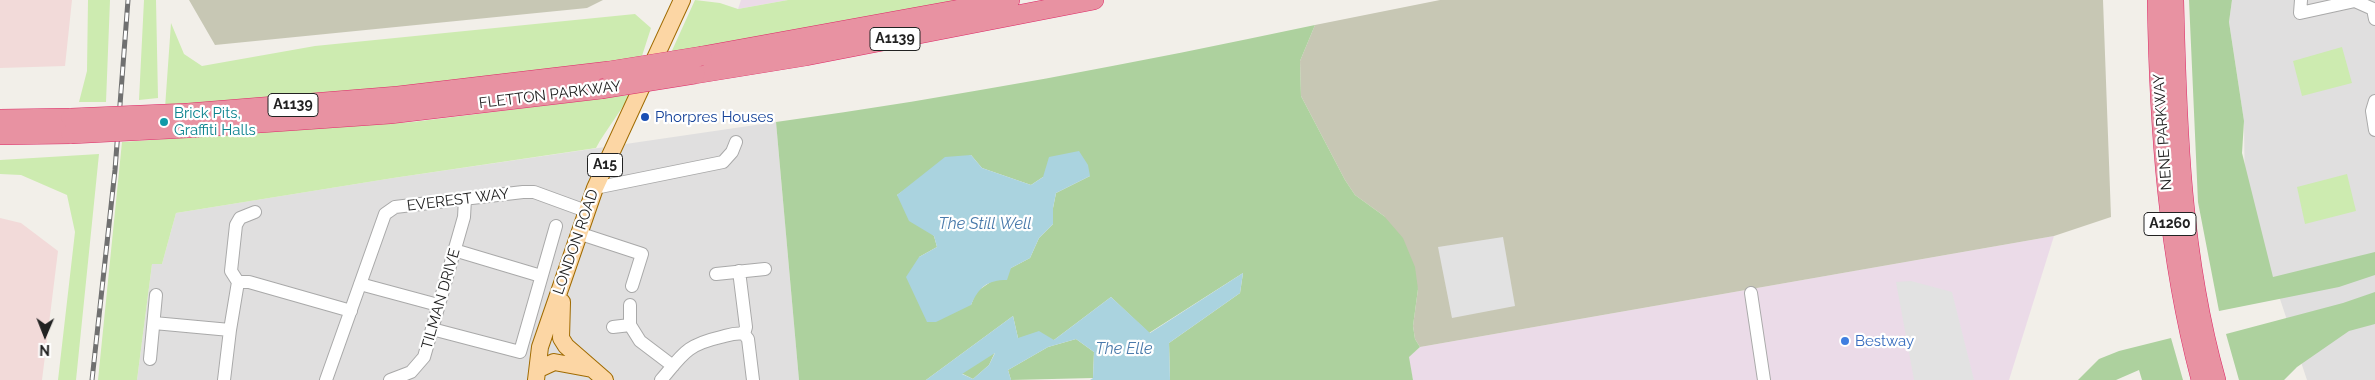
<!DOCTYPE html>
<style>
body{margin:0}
#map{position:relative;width:2375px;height:380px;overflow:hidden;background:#f2efe9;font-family:Raleway,sans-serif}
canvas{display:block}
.north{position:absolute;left:20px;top:310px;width:50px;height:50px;-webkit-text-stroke:4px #fff;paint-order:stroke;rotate:181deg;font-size:14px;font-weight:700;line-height:20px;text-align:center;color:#222}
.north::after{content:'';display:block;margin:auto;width:18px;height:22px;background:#222;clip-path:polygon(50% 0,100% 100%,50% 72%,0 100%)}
</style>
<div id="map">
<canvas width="2375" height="380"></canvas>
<div class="north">N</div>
</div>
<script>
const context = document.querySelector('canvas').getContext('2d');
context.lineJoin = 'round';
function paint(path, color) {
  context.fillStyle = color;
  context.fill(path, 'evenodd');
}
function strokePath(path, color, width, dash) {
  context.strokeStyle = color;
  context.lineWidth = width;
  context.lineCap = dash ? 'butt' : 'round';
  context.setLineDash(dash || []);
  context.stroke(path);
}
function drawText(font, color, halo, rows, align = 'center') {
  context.font = font + ' Raleway,sans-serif';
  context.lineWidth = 4.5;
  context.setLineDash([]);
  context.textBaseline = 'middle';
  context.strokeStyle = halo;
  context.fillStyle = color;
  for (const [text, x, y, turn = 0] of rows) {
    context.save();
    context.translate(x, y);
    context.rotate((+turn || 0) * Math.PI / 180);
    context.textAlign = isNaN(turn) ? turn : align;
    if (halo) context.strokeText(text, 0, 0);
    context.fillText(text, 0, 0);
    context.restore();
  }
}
const residential = new Path2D(`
 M 2232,0 L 2375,0 L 2375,380 L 2307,380 L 2267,260 L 2245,202 L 2244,121 L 2229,22 Z
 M 776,122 L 799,380 L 137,380 L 152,264 L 162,264 L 176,213 L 393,178 Z`);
const commercial = new Path2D(`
 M 0,0 L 72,0 L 65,66 L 0,68 Z
 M 0,218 L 21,223 L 58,251 L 42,380 L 0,380 Z`);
const industrial = new Path2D(`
 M 741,0 L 788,0 L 738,9 Z
 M 2054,236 L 2009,380 L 1413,380 L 1408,357 L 1420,347 Z`);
const construction = new Path2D(`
 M 189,0 L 603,0 L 587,8 L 215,45 Z
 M 1440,0 L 2103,0 L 2111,217 L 2054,236 L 1420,347 L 1415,339 L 1413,326 L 1418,289 L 1384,216 L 1355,195 L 1345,180 L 1301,96 L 1300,61 L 1315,25 Z`);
const grass = new Path2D(`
 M 88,0 L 110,0 L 106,102 L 79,102 L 87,71 Z
 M 144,0 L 156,0 L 158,98 L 139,100 Z
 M 695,0 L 720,3 L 738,9 L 788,0 L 978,0 L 670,55 Z
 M 635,14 L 651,28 L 641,59 L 493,80 L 165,108 L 171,23 L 184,54 L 202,66 L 315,46 Z
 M 2342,47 L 2352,83 L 2302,96 L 2293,61 Z
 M 629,95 C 620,114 606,129 596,148 L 393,178 L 176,213 L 162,264 L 152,264 L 137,380 L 98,380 L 122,142 L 413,122 Z
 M 99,154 L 76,380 L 58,380 L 75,232 L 67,195 L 21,175 L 0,174 L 0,160 Z
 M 2347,174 L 2356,211 L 2305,224 L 2297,187 Z`);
const forest = new Path2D(`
 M 2189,0 L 2232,0 L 2229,22 L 2244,121 L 2242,153 L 2273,277 L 2375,252 L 2375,275 L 2339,287 L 2219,311 L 2198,202 Z
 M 1315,25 L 1300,61 L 1301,96 L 1345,180 L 1355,195 L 1384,216 L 1403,238 L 1415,267 L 1418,289 L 1413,326 L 1415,339 L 1420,347 L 1409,357 L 1413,380 L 1170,380 L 1169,343 L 1240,293 L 1243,273 L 1149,333 L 1111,297 L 1054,340 L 1018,338 L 1013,316 L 926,380 L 799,380 L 776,122 C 957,97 1136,63 1315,25 ZM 971,155 L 982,168 L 1031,185 L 1043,177 L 1090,176 L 1056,193 L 1053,208 L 1053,224 L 1039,238 L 1030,258 L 1011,268 L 976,292 L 971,305 L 919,257 L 937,247 L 934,236 L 897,195 L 919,180 Z
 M 2375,292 L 2375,324 L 2349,331 L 2297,367 L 2284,380 L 2239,380 L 2226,334 L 2343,303 Z
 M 2171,338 L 2183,380 L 2142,380 L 2139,370 L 2116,380 L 2078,380 L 2099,359 L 2119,351 Z
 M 1076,339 L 1094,352 L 1093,378 L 1011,380 L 1008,370 L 1048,347 Z
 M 995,352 L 989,365 L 973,379 L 961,373 Z`);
const parking = new Path2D(`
 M 1503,237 L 1515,306 L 1452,318 L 1438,247 Z
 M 1911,281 L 1952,292 L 1974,380 L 1914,380 L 1896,282 Z`);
const water = new Path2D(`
 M 1079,151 L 1088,165 L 1090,176 L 1056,193 L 1053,208 L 1053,224 L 1039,238 L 1030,258 L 1011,268 L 1007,280 C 987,280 979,287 971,305 L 936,322 L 927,322 L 906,277 L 919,257 L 937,247 L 934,236 L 909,221 L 897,195 L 945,157 L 971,155 L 982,168 L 1031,185 L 1043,177 L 1049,157 Z
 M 1243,273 L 1240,293 L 1169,343 L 1170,380 L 1090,380 L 1093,378 L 1094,352 L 1076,339 L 1048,347 L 1008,370 L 1011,380 L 926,380 L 1013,316 L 1018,338 L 1039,331 L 1054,340 L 1111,297 L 1150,333 ZM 995,353 L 989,365 L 973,379 L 962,374 Z`);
const minor = new Path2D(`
 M 2301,0 L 2300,13 L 2355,1 L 2373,9 L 2375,19
 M 2375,101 L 2372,111 L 2375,130
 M 595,188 L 723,162 L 732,152 L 736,142
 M 578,233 L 642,254 L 632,286
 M 454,250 L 541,276
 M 739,271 L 746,327 L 744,334
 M 716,274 L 765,269
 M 238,282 L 249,282 L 351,311
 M 238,282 L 231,271 L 236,225 L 240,218 L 255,212
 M 360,284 L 438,305
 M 1751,293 L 1764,380
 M 630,305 L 630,325 L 640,341 L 673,366
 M 154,323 L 230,330
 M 613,327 L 630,325
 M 432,329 L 520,352 L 556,226
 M 150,359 L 156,295
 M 224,380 L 230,330 L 238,282
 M 326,380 L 385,214 L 395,207 L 523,192 L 534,192 L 586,211
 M 390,380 L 411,372 L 424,357 L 464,217 L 465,199
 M 661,380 C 683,354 686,345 721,337 C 729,335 736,332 744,334 L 748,339 L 753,380`);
const major = new Path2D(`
 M 562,302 L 561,338 L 566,346 L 605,380
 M 539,369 L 554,362 L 592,369
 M 536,380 L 540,347 L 595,188 L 682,0`);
const highway = new Path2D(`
 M 2157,0 C 2159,128 2168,256 2201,380
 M 2174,0 C 2177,128 2181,256 2216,380
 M 702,56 L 1010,0
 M 695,74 L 806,56 L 1094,0
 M 188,113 L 398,96 L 609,71
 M 0,119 L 71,118
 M 188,128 L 390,114 L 601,89
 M 0,135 L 71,134`);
const rail = new Path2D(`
 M 92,380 L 115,170 L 128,0`);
const highwayBridge = new Path2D(`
 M 609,71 L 702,56
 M 601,89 L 695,74
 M 71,118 L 188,113
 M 71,134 L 188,128`);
const markers = [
 [645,117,5,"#1a4fb4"],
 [164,122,5,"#0f9aa8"],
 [1845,341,5,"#3f7fe0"]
];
const shields = [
 [895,39,50],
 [293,105,50],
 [605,165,35],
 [2170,224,52]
];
const shieldNames = [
 ["A1139",895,39],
 ["A1139",293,105],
 ["A15",605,165],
 ["A1260",2170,224]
];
const streetNames = [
 ["FLETTON PARKWAY",550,95,-7],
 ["NENE PARKWAY",2163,132,-94],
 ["EVEREST WAY",458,200,-7],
 ["LONDON ROAD",576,242,-71],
 ["TILMAN DRIVE",441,299,-74]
];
const cultureNames = [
 ["Brick Pits,",174,113],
 ["Graffiti Halls",174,130]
];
const transitNames = [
 ["Phorpres Houses",655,117]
];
const shopNames = [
 ["Bestway",1855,341]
];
const waterNames = [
 ["The Still Well",985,224],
 ["The Elle",1124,349]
];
paint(residential, '#e0dfdf');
paint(commercial, '#f2dad9');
paint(industrial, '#ebdbe8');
paint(construction, '#c7c7b4');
paint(grass, '#cdebb0');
paint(forest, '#add19e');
paint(parking, '#e2e2e2');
paint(water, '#aad3df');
strokePath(minor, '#a9a9a9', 14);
strokePath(major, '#a06b00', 18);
strokePath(highway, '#dc2a67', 20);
strokePath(minor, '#fff', 12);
strokePath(major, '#fcd6a4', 16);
strokePath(highway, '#e892a2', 19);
strokePath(rail, '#707070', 5);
strokePath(rail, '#fff', 3, [9]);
strokePath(highwayBridge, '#dc2a67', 20, []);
strokePath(highwayBridge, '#e892a2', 19);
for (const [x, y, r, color] of markers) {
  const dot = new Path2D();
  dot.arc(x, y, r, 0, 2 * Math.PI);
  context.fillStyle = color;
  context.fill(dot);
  strokePath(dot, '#fff', 2);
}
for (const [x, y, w] of shields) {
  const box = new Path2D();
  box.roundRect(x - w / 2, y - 11.5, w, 23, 4);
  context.fillStyle = '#fff';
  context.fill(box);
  strokePath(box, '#222', 1);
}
drawText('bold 14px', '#222', null, shieldNames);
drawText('15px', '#222', '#fff', streetNames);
drawText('15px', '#0d838f', '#fff', cultureNames, 'left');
drawText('15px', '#164399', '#fff', transitNames, 'left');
drawText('15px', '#366cbe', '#fff', shopNames, 'left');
drawText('italic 16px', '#4a7aab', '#fff', waterNames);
</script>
